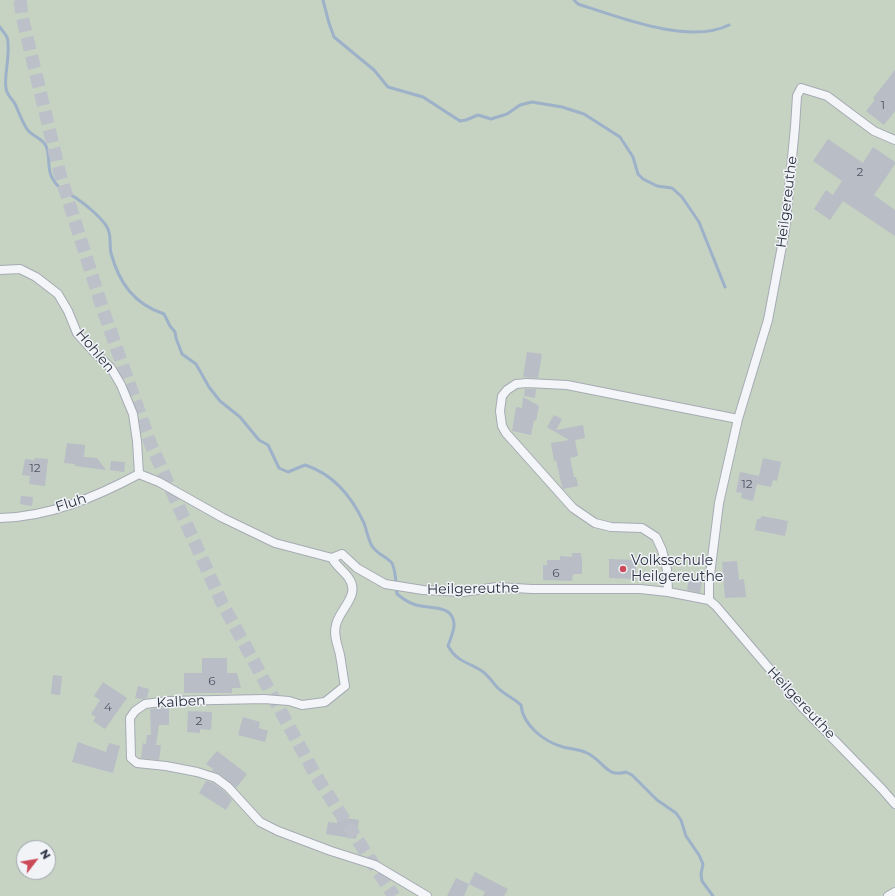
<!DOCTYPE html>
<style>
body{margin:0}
#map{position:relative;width:895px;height:896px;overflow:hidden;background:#e1e4ea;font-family:Montserrat,sans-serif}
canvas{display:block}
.north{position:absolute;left:16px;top:840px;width:40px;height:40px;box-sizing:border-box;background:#f1f3f7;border:1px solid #a1a5ae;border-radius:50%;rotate:59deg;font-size:11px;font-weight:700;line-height:16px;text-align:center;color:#2a3141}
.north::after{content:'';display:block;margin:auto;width:14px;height:18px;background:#cb4959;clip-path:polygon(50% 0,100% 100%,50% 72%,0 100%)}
</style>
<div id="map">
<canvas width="895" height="896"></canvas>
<div class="north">N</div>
</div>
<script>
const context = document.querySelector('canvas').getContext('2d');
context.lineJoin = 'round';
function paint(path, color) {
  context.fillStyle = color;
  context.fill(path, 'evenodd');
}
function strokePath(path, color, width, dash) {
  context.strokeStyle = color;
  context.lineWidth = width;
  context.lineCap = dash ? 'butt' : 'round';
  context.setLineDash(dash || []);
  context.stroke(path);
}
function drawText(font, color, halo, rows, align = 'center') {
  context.font = font + ' Montserrat,sans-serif';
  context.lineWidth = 3;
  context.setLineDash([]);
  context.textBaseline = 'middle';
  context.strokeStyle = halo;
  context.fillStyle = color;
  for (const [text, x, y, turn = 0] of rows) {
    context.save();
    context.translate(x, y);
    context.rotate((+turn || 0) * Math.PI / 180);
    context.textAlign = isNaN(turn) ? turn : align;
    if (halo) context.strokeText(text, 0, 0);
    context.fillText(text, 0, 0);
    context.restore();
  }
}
const green = new Path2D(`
 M 0,0 L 895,0 L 895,896 L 0,896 ZM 24,848 L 48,848 L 48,872 L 24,872 Z`);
const stream = new Path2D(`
 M 323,0 L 329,23 L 334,37 L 374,70 L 388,87 L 423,97 L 460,121 L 466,120 L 478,115 L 491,119 L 507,114 L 520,105 L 532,102 L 562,107 L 584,114 L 620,137 L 633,157 L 638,174 L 643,179 L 657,186 L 672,188 L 682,197 L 699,222 L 725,287
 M 574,0 L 578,4 C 619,17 689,45 729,25
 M 0,27 C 2,30 5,34 7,37 C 12,53 1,83 8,94 C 10,98 13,100 15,104 C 19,112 22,122 27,129 C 32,137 42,137 46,146 C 52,161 44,171 58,186 C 63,191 70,194 76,198 C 85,204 101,217 107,227 C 112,235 109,244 111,253 C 119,283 134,304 164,314 L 170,326 L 175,332 L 176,338 L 182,354 L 196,364 L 209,387 L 220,401 L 240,417 L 259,440 L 268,445 L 279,468 L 288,472 L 305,465 C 333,474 352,497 364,523 C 367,531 368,539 372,546 C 377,554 385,556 391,562 C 396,567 396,587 397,594 C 403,599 409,603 416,605 C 430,609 454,604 454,625 C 454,631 450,640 448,646 C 457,662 468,662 482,671 C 489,676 492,682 497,687 C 503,694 514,698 521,705 C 523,726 545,742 563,747 C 572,749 579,749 587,753 C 604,761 606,778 626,772 L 632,775 L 657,800 L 676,813 L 681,820 L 686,836 L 699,855 L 703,864 L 701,874 L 702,881 L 713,896`);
const building = new Path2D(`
 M 895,70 L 895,111 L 884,125 L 866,111 L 875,100 L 873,98 Z
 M 828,139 L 863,163 L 873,147 L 895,162 L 895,164 L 874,195 L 895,210 L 895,236 L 843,201 L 830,220 L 814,209 L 826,190 L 833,195 L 842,181 L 813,161 Z
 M 527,352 L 542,354 L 538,378 L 523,377 Z
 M 525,389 L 536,389 L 535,398 L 524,396 Z
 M 523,397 L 539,406 L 536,421 L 534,420 L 531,435 L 512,431 L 516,407 L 522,408 Z
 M 554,415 L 562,419 L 556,430 L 583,425 L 585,438 L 575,440 L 578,456 L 570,458 L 574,477 L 576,477 L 578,486 L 563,489 L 562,487 L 556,460 L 554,461 L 551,443 L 569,440 L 547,427 Z
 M 67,443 L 85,445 L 84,457 L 97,458 L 106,470 L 75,466 L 75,464 L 64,463 Z
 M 35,458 L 48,459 L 45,486 L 29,484 L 30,476 L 22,475 L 25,459 L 34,460 Z
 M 763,458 L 781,462 L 777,481 L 773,480 L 771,487 L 757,484 L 753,501 L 741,498 L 742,493 L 736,492 L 740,472 L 759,476 Z
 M 111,461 L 125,462 L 124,472 L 110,470 Z
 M 21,496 L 33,497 L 32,506 L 20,504 Z
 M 762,516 L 788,521 L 785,536 L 755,530 L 757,519 L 760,519 Z
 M 572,553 L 581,553 L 581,557 L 582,557 L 582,574 L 573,574 L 572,581 L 543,580 L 543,565 L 547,565 L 547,560 L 560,560 L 560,556 L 572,557 Z
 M 609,559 L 636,560 L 636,579 L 609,578 Z
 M 737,561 L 739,580 L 744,579 L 746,597 L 725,598 L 722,562 Z
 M 689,579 L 702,581 L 700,593 L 687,590 Z
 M 202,658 L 227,658 L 227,673 L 237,673 L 241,688 L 232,688 L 232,693 L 184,693 L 184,673 L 202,673 Z
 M 53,675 L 62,676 L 60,695 L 51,694 Z
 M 103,682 L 127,698 L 105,729 L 93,721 L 96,717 L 91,714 L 100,700 L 94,696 Z
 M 138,686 L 149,689 L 147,698 L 142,699 L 135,698 Z
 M 169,707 L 169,725 L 159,725 L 156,745 L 161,745 L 159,760 L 141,758 L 143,743 L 146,744 L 147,735 L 151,735 L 150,709 Z
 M 188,711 L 212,712 L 211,730 L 200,729 L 200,733 L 187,732 Z
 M 243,717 L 260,722 L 259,728 L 268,731 L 265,742 L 238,735 Z
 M 78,742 L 106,752 L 109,743 L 120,746 L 113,773 L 72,762 Z
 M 217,751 L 247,774 L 236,788 L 219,774 L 212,771 L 213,769 L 206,764 Z
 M 206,781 L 213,783 L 224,791 L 232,800 L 226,810 L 199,793 Z
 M 338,817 L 359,820 L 356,839 L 326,834 L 328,822 L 337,823 Z
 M 475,872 L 508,889 L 504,896 L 483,896 L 485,892 L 469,884 Z
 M 456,878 L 469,884 L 464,896 L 447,896 Z`);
const primaryTunnel = new Path2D(`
 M 20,0 L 22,16 L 60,174 L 103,310 L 151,445 L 222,603 L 316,776 L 394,896`);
const minor = new Path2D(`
 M 0,270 L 20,269 L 36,277 L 58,294 L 68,311 L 77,333 L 93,351 L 111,368 L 121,385 L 133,414 L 137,441 L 139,474
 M 139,474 L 159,482 L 223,518 L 275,543 L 332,558 L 342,554 L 357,568 L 385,584 L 423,590 L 463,592 L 497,587 L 532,589 L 640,589 L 668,592 L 709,600 L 716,606 L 802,707 L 882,789 L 895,804
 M 0,518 C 49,517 96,497 139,474
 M 332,558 C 337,567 343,570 348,577 C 362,595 339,609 336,625 C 333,636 338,645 340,655 C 342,666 343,676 345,686 L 325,702 L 302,705 L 289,701 L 264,699 L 169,701 L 145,704 L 135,711 L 130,718 L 131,758 L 137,763 L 166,766 L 197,772 L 216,778 L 228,787 L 260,822 L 278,831 L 331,851 L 375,865 L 427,896
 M 668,592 L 667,570 L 662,550 L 656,537 L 642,528 L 611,527 L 595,523 L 573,508 L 506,433 L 502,426 L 500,411 L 502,396 L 507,390 L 516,384 L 527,383 L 567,385 L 738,419
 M 709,600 L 709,583 L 719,503 L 738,419 L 768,320 L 785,230 L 795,127 L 797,96 L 801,88 L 827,96 L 874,131 L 895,140
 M 888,896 L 895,892`);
const markers = [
 [623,569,4,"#cb4959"]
];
const numberNames = [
 ["1",883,105],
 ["2",860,172],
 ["12",35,468],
 ["12",747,484],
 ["6",556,573],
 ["6",212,681],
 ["4",108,707],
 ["2",199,721]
];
const streetNames = [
 ["Heilgereuthe",787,202,-83],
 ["Hohlen",95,351,50],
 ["Fluh",71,503,-18],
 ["Heilgereuthe",473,589,-1],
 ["Kalben",181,702,-3],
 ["Heilgereuthe",801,703,47]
];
const poiNames = [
 ["Volksschule",631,561],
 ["Heilgereuthe",631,577]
];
paint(green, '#c6d3c2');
strokePath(stream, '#9db1c9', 3);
paint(building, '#b8bdc6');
strokePath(primaryTunnel, '#bcc0c8', 13, [13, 6]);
strokePath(minor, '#a6abb4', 10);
strokePath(minor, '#f4f5f8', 8);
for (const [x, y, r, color] of markers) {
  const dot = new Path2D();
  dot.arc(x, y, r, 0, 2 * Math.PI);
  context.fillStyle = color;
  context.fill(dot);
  strokePath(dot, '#f1f3f7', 1.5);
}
drawText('12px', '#4e5462', null, numberNames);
drawText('14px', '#2a3141', '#f1f3f7', streetNames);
drawText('14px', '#2a3141', '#f1f3f7', poiNames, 'left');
</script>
